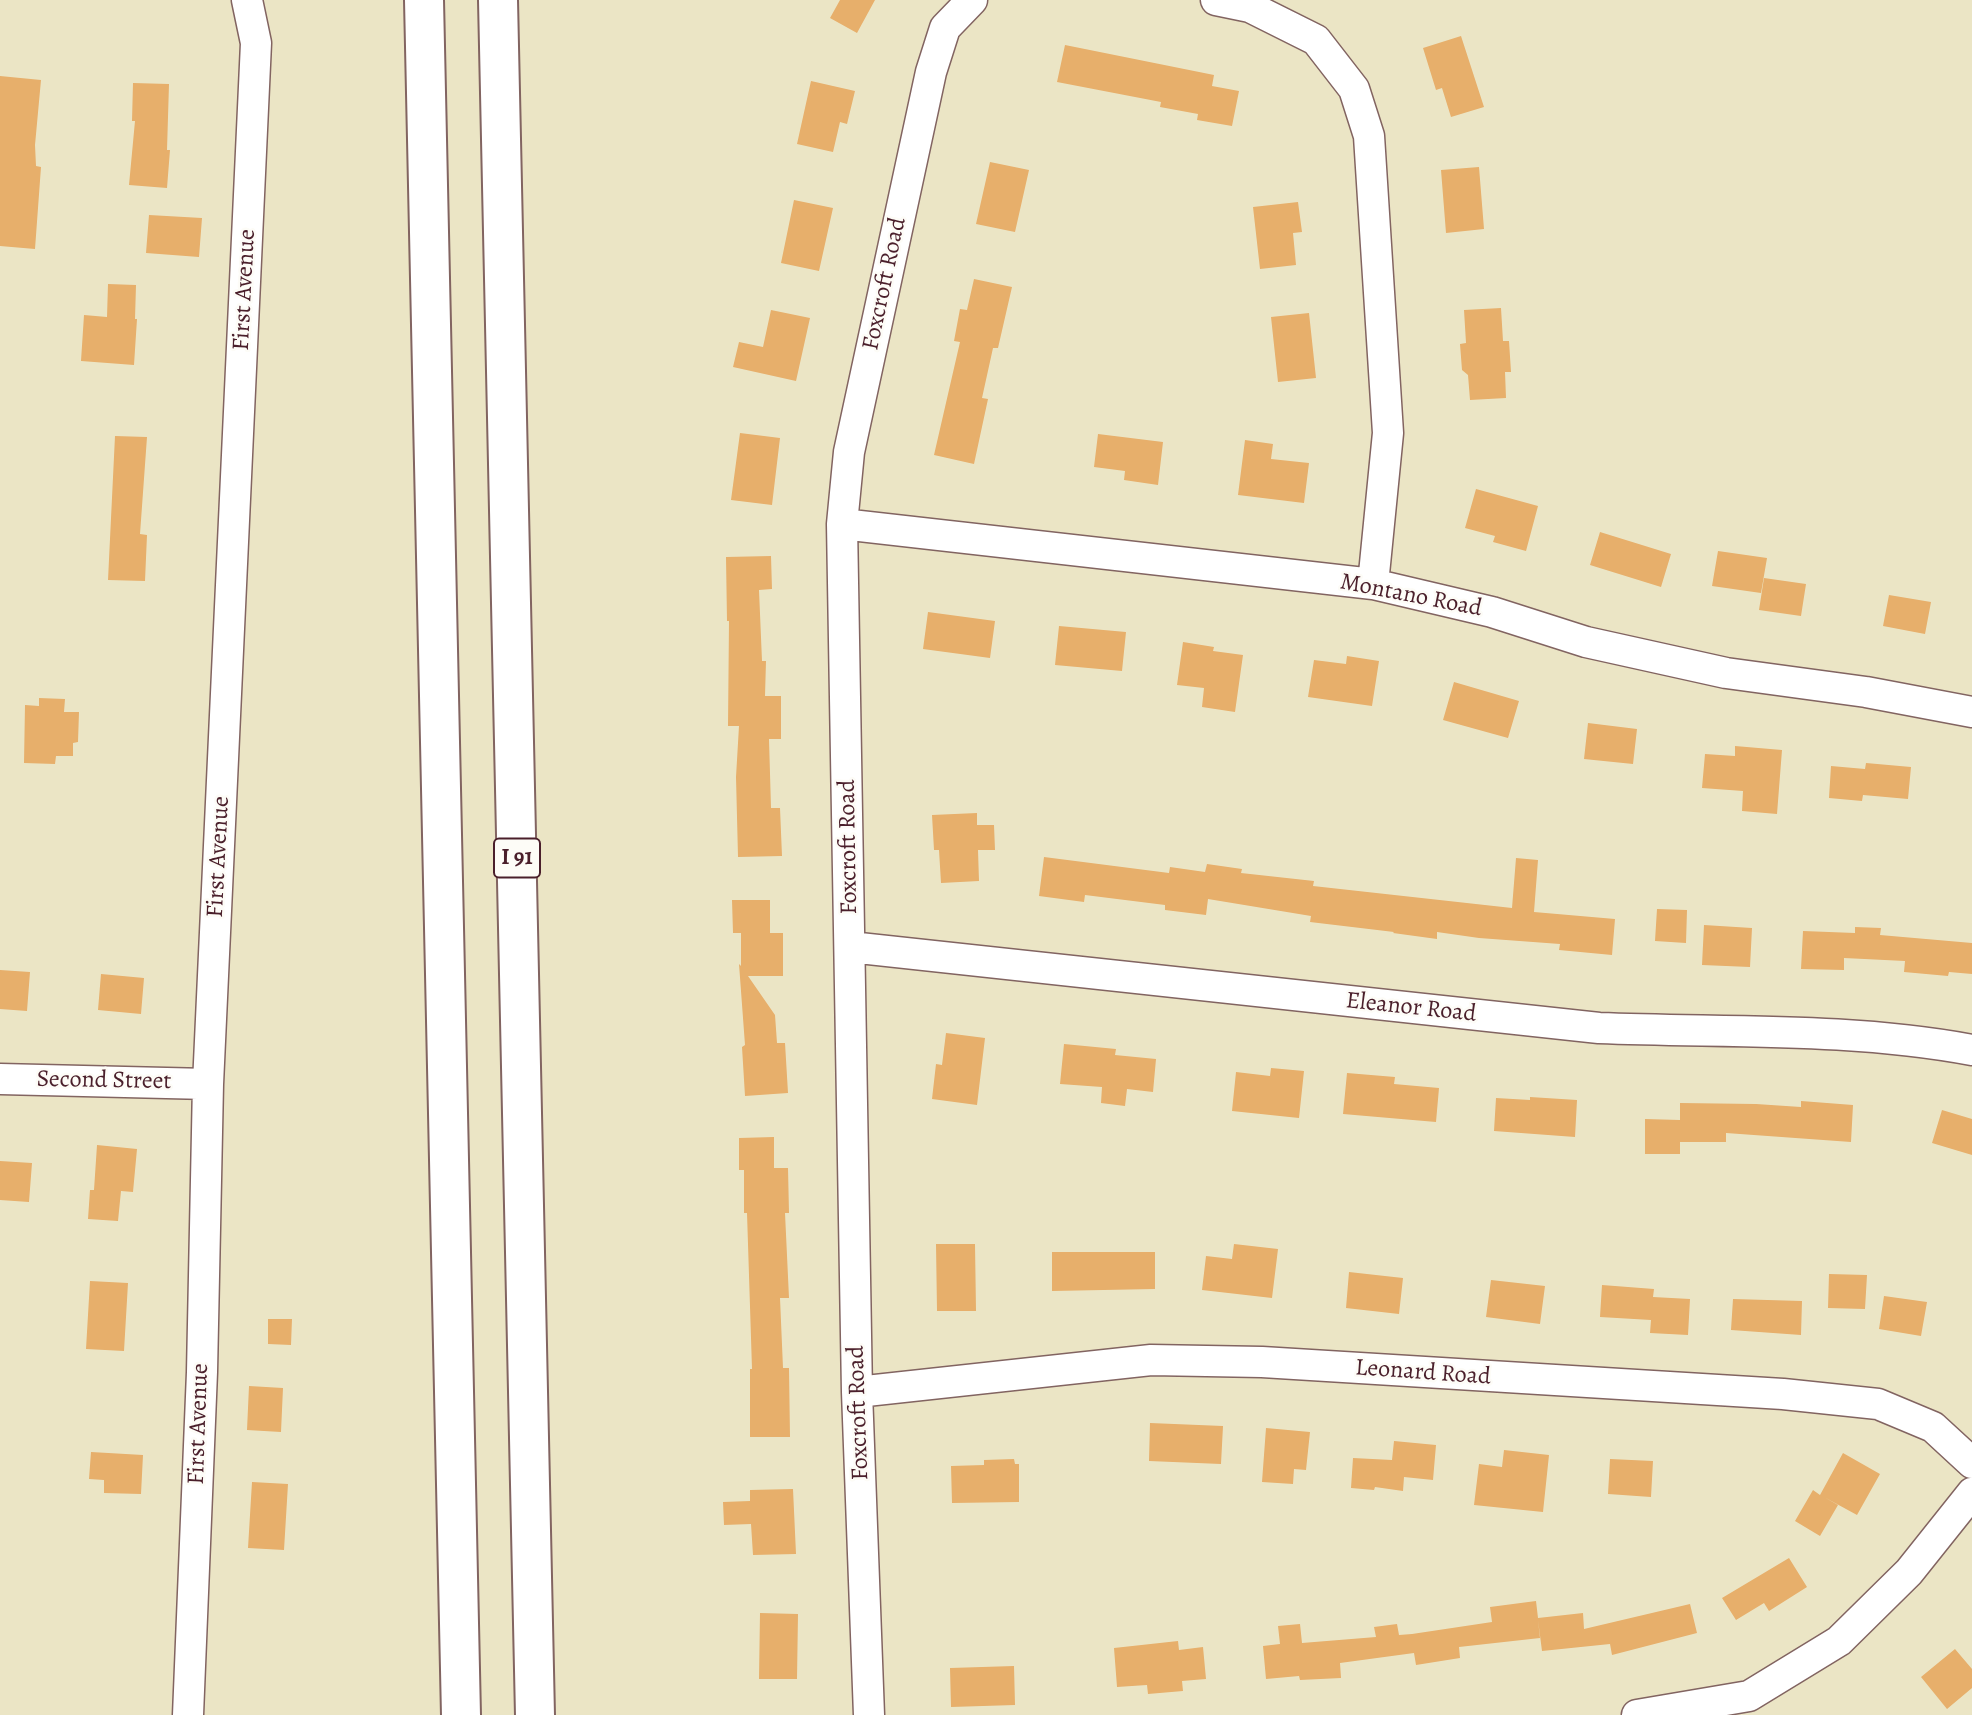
<!DOCTYPE html>
<style>
body{margin:0}
canvas{display:block;background:#ebe5c5}
</style>
<canvas width="1972" height="1715"></canvas>
<script>
const context = document.querySelector('canvas').getContext('2d');
context.lineJoin = 'round';
function paint(path, color) {
  context.fillStyle = color;
  context.fill(path, 'evenodd');
}
function strokePath(path, color, width, dash) {
  context.strokeStyle = color;
  context.lineWidth = width;
  context.lineCap = dash ? 'butt' : 'round';
  context.setLineDash(dash || []);
  context.stroke(path);
}
function drawText(font, color, halo, rows, align = 'center') {
  context.font = font + ' Alegreya,serif';
  context.lineWidth = 5;
  context.setLineDash([]);
  context.textBaseline = 'middle';
  context.strokeStyle = halo;
  context.fillStyle = color;
  for (const [text, x, y, turn = 0] of rows) {
    context.save();
    context.translate(x, y);
    context.rotate((+turn || 0) * Math.PI / 180);
    context.textAlign = isNaN(turn) ? turn : align;
    if (halo) context.strokeText(text, 0, 0);
    context.fillText(text, 0, 0);
    context.restore();
  }
}
const building = new Path2D(`
 M 840,0 L 875,0 L 857,33 L 830,18 Z
 M 1461,36 L 1484,107 L 1451,117 L 1442,88 L 1436,90 L 1423,48 Z
 M 1065,45 L 1214,75 L 1212,86 L 1239,91 L 1232,126 L 1197,120 L 1198,114 L 1160,107 L 1161,102 L 1057,82 Z
 M 0,76 L 41,80 L 35,145 L 36,166 L 41,167 L 35,249 L 0,246 Z
 M 811,81 L 855,91 L 847,124 L 840,122 L 833,152 L 797,144 Z
 M 133,83 L 169,84 L 167,150 L 170,150 L 167,188 L 129,185 L 135,121 L 132,121 Z
 M 990,162 L 1029,170 L 1015,232 L 976,224 Z
 M 1479,167 L 1484,229 L 1446,233 L 1441,170 Z
 M 794,200 L 833,208 L 819,271 L 781,263 Z
 M 1298,202 L 1302,232 L 1293,233 L 1296,265 L 1260,269 L 1253,207 Z
 M 149,215 L 202,218 L 199,257 L 146,253 Z
 M 974,279 L 1012,287 L 998,348 L 993,348 L 982,398 L 988,399 L 974,464 L 934,455 L 960,342 L 954,341 L 960,309 L 967,310 Z
 M 108,284 L 136,285 L 135,319 L 137,319 L 134,365 L 81,361 L 84,315 L 107,317 Z
 M 1501,308 L 1503,341 L 1509,341 L 1511,372 L 1505,372 L 1506,398 L 1470,400 L 1468,375 L 1462,370 L 1460,344 L 1466,343 L 1464,310 Z
 M 771,310 L 810,318 L 796,381 L 733,367 L 739,342 L 763,347 Z
 M 1309,313 L 1316,378 L 1278,382 L 1271,317 Z
 M 740,433 L 780,438 L 772,505 L 731,500 Z
 M 1098,434 L 1163,442 L 1158,485 L 1124,480 L 1125,471 L 1094,467 Z
 M 115,436 L 147,437 L 140,534 L 147,535 L 145,581 L 108,580 Z
 M 1245,440 L 1273,444 L 1271,459 L 1309,463 L 1304,503 L 1238,495 Z
 M 1476,489 L 1538,506 L 1526,551 L 1493,542 L 1495,536 L 1465,528 Z
 M 1600,532 L 1671,554 L 1661,587 L 1590,565 Z
 M 1718,551 L 1767,558 L 1761,593 L 1712,586 Z
 M 771,556 L 772,589 L 759,590 L 762,661 L 766,661 L 765,696 L 781,696 L 781,739 L 769,739 L 771,808 L 780,808 L 782,856 L 738,857 L 736,777 L 739,726 L 728,726 L 729,621 L 727,621 L 726,557 Z
 M 1764,578 L 1806,584 L 1801,616 L 1759,610 Z
 M 1889,595 L 1931,602 L 1925,634 L 1883,626 Z
 M 928,612 L 995,621 L 990,658 L 923,649 Z
 M 1059,626 L 1126,632 L 1122,671 L 1055,665 Z
 M 1183,642 L 1214,647 L 1213,651 L 1243,655 L 1235,712 L 1202,707 L 1204,688 L 1177,685 Z
 M 1347,656 L 1379,661 L 1372,706 L 1308,697 L 1314,660 L 1346,664 Z
 M 1454,682 L 1519,701 L 1508,738 L 1443,720 Z
 M 39,698 L 65,699 L 64,712 L 79,712 L 78,742 L 73,743 L 73,756 L 56,756 L 55,764 L 24,763 L 25,705 L 39,706 Z
 M 1588,723 L 1637,729 L 1633,764 L 1584,759 Z
 M 1735,746 L 1782,750 L 1777,814 L 1742,811 L 1743,791 L 1702,788 L 1705,754 L 1735,756 Z
 M 1866,763 L 1911,767 L 1908,799 L 1863,795 L 1862,801 L 1829,798 L 1831,766 L 1865,769 Z
 M 977,813 L 977,825 L 994,825 L 995,850 L 978,850 L 979,881 L 941,883 L 939,850 L 934,850 L 932,815 Z
 M 1044,857 L 1169,873 L 1170,867 L 1205,872 L 1207,864 L 1242,869 L 1241,873 L 1314,881 L 1313,886 L 1512,908 L 1516,858 L 1538,860 L 1534,912 L 1615,919 L 1612,955 L 1559,950 L 1560,944 L 1479,938 L 1437,932 L 1437,939 L 1393,933 L 1394,932 L 1310,922 L 1311,916 L 1208,899 L 1206,915 L 1165,910 L 1165,905 L 1085,895 L 1084,902 L 1039,896 Z
 M 732,900 L 770,900 L 770,933 L 783,933 L 783,976 L 748,976 L 775,1015 L 777,1043 L 785,1043 L 788,1093 L 745,1096 L 742,1047 L 745,1045 L 739,964 L 741,966 L 741,933 L 733,933 Z
 M 1657,909 L 1687,910 L 1686,943 L 1655,941 Z
 M 1704,925 L 1752,928 L 1750,967 L 1702,965 Z
 M 1855,927 L 1881,928 L 1880,935 L 1972,943 L 1972,974 L 1949,972 L 1948,976 L 1904,972 L 1905,961 L 1844,958 L 1844,970 L 1801,969 L 1803,931 L 1855,933 Z
 M 0,970 L 30,972 L 27,1011 L 0,1009 Z
 M 101,974 L 144,978 L 141,1014 L 98,1010 Z
 M 946,1033 L 985,1038 L 977,1105 L 932,1099 L 936,1064 L 942,1065 Z
 M 1064,1044 L 1116,1049 L 1115,1055 L 1156,1059 L 1153,1092 L 1127,1089 L 1125,1106 L 1101,1103 L 1102,1087 L 1060,1084 Z
 M 1271,1068 L 1304,1071 L 1299,1118 L 1232,1111 L 1236,1072 L 1270,1076 Z
 M 1347,1073 L 1395,1077 L 1394,1084 L 1439,1088 L 1436,1122 L 1343,1114 Z
 M 1530,1097 L 1577,1100 L 1575,1137 L 1494,1131 L 1496,1098 L 1530,1100 Z
 M 1801,1101 L 1853,1105 L 1851,1142 L 1726,1133 L 1726,1142 L 1680,1142 L 1680,1154 L 1645,1154 L 1645,1119 L 1680,1120 L 1680,1103 L 1756,1104 L 1801,1107 Z
 M 1942,1110 L 1972,1119 L 1972,1155 L 1932,1143 Z
 M 774,1137 L 774,1168 L 788,1168 L 789,1213 L 785,1213 L 789,1298 L 780,1298 L 783,1368 L 789,1368 L 790,1437 L 750,1437 L 750,1369 L 752,1369 L 747,1213 L 744,1213 L 744,1170 L 739,1170 L 739,1138 Z
 M 97,1145 L 137,1149 L 133,1192 L 121,1191 L 118,1221 L 88,1219 L 90,1190 L 94,1190 Z
 M 0,1161 L 32,1163 L 29,1202 L 0,1200 Z
 M 936,1244 L 975,1244 L 976,1311 L 937,1311 Z
 M 1234,1244 L 1278,1249 L 1272,1298 L 1202,1290 L 1206,1256 L 1232,1259 Z
 M 1052,1252 L 1155,1252 L 1155,1289 L 1052,1291 Z
 M 1349,1272 L 1403,1278 L 1399,1314 L 1346,1308 Z
 M 1829,1274 L 1867,1275 L 1865,1309 L 1828,1308 Z
 M 1491,1280 L 1545,1286 L 1540,1324 L 1486,1317 Z
 M 90,1281 L 128,1283 L 124,1351 L 86,1349 Z
 M 1602,1285 L 1654,1289 L 1653,1297 L 1690,1299 L 1688,1335 L 1650,1333 L 1651,1320 L 1600,1317 Z
 M 1884,1296 L 1927,1302 L 1921,1336 L 1879,1329 Z
 M 1733,1299 L 1802,1301 L 1801,1335 L 1731,1330 Z
 M 268,1319 L 292,1319 L 291,1345 L 268,1344 Z
 M 249,1386 L 283,1388 L 281,1432 L 247,1430 Z
 M 1150,1423 L 1223,1426 L 1221,1464 L 1149,1461 Z
 M 1266,1428 L 1310,1432 L 1306,1470 L 1294,1469 L 1293,1484 L 1262,1482 Z
 M 1394,1441 L 1436,1445 L 1433,1480 L 1404,1477 L 1403,1491 L 1375,1487 L 1374,1490 L 1351,1488 L 1353,1458 L 1392,1460 Z
 M 1504,1450 L 1549,1455 L 1543,1512 L 1474,1505 L 1479,1464 L 1502,1467 Z
 M 91,1452 L 143,1455 L 141,1494 L 104,1493 L 104,1480 L 89,1479 Z
 M 1843,1453 L 1880,1474 L 1857,1515 L 1824,1497 L 1838,1505 L 1820,1536 L 1795,1521 L 1813,1490 L 1820,1495 Z
 M 1014,1459 L 1015,1464 L 1019,1464 L 1019,1502 L 952,1503 L 951,1466 L 984,1465 L 984,1460 Z
 M 1610,1459 L 1653,1461 L 1651,1497 L 1608,1494 Z
 M 252,1482 L 288,1484 L 284,1550 L 248,1548 Z
 M 793,1489 L 796,1554 L 753,1555 L 751,1524 L 724,1525 L 723,1502 L 750,1501 L 750,1490 Z
 M 1789,1558 L 1807,1587 L 1769,1611 L 1764,1603 L 1736,1620 L 1722,1598 Z
 M 1536,1601 L 1538,1618 L 1583,1613 L 1584,1629 L 1690,1604 L 1697,1633 L 1612,1655 L 1610,1644 L 1542,1651 L 1538,1620 L 1540,1638 L 1459,1647 L 1460,1658 L 1416,1665 L 1414,1653 L 1340,1663 L 1341,1678 L 1300,1680 L 1299,1676 L 1266,1679 L 1263,1646 L 1280,1644 L 1278,1626 L 1300,1624 L 1302,1643 L 1376,1637 L 1374,1627 L 1397,1624 L 1399,1635 L 1412,1634 L 1492,1622 L 1490,1607 Z
 M 760,1613 L 798,1614 L 797,1679 L 759,1679 Z
 M 1178,1641 L 1179,1650 L 1203,1647 L 1206,1679 L 1182,1681 L 1183,1691 L 1148,1694 L 1147,1685 L 1117,1687 L 1114,1648 Z
 M 1955,1649 L 1972,1669 L 1972,1688 L 1947,1709 L 1921,1677 Z
 M 1014,1666 L 1015,1705 L 951,1707 L 950,1668 Z`);
const minor = new Path2D(`
 M 1216,0 L 1250,7 L 1316,40 L 1354,89 L 1369,136 L 1388,433 L 1373,584
 M 842,524 L 1373,584 L 1492,612 L 1586,642 L 1726,673 L 1866,692 L 1972,712
 M 850,947 L 1599,1028 C 1723,1033 1849,1027 1972,1050
 M 0,1079 L 208,1084
 M 857,1392 L 1151,1360 L 1262,1362 L 1783,1394 L 1878,1404 L 1933,1427 L 1972,1463
 M 188,1715 L 202,1372 L 208,1084 L 256,43 L 247,0
 M 869,1715 L 857,1392 L 842,524 L 849,452 L 931,72 L 945,28 L 972,0
 M 1637,1715 L 1749,1696 L 1839,1641 L 1909,1572 L 1972,1493`);
const highway = new Path2D(`
 M 424,0 L 461,1715
 M 498,0 L 535,1715`);
const shields = [
 [517,858,46]
];
const shieldNames = [
 ["I 91",517,858]
];
const streetNames = [
 ["Foxcroft Road",885,284,-78],
 ["First Avenue",245,290,-87],
 ["Montano Road",1411,596,11],
 ["Foxcroft Road",849,847,-91],
 ["First Avenue",219,857,-87],
 ["Eleanor Road",1411,1008,6],
 ["Second Street",104,1081,1],
 ["Leonard Road",1423,1373,4],
 ["Foxcroft Road",859,1413,-92],
 ["First Avenue",199,1424,-88]
];
paint(building, '#e7af6b');
strokePath(minor, '#826461', 33);
strokePath(highway, '#826461', 42);
strokePath(minor, '#fff', 30);
strokePath(highway, '#fff', 38);
for (const [x, y, w] of shields) {
  const box = new Path2D();
  box.roundRect(x - w / 2, y - 19.5, w, 39, 5);
  context.fillStyle = '#fdfcf7';
  context.fill(box);
  strokePath(box, '#4a1f2b', 2);
}
drawText('bold 23px', '#4a1f2b', null, shieldNames);
drawText('24px', '#4a1f2b', '#fdfcf7', streetNames);
</script>
